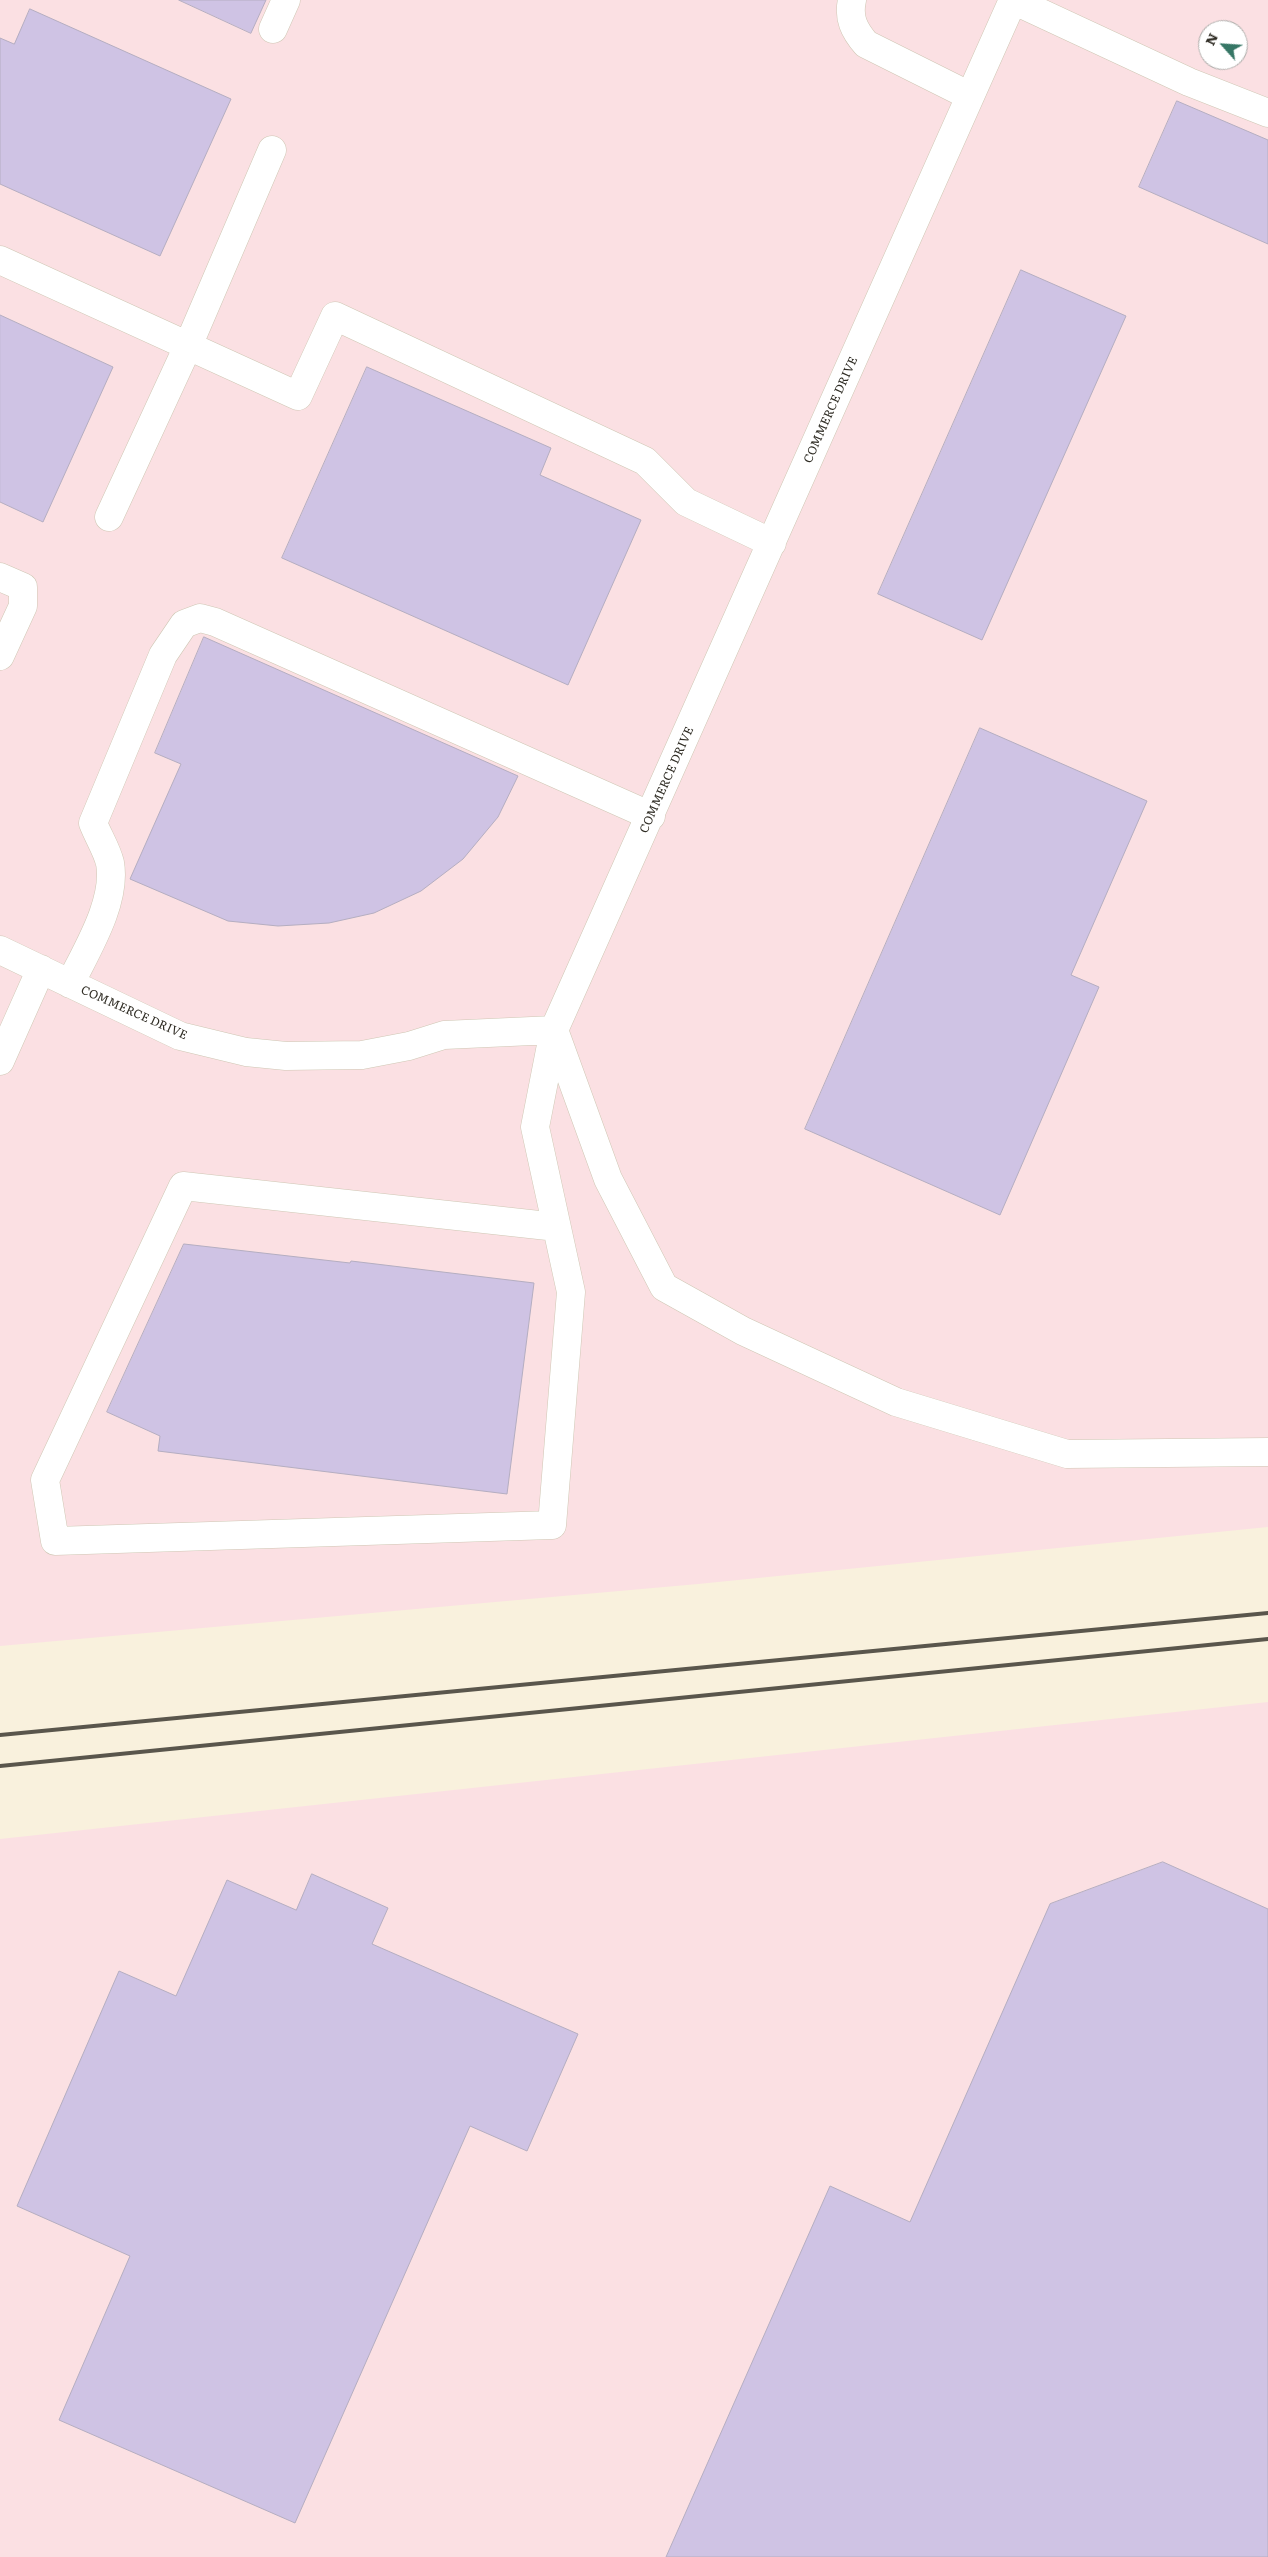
<!DOCTYPE html>
<style>
body{margin:0}
#map{position:relative;width:1268px;height:2557px;overflow:hidden;background:#f9f1dd;font-family:Literata,serif}
canvas{display:block}
.north{position:absolute;left:1198px;top:20px;width:50px;height:50px;box-sizing:border-box;background:#fff;border:1px solid #acaba8;border-radius:50%;rotate:296deg;font-size:14px;font-weight:700;line-height:20px;text-align:center;color:#302d25}
.north::after{content:'';display:block;margin:auto;width:18px;height:22px;background:#367665;clip-path:polygon(50% 0,100% 100%,50% 72%,0 100%)}
</style>
<div id="map">
<canvas width="1268" height="2557"></canvas>
<div class="north">N</div>
</div>
<script>
const context = document.querySelector('canvas').getContext('2d');
context.lineJoin = 'round';
function paint(path, color) {
  context.fillStyle = color;
  context.fill(path, 'evenodd');
}
function strokePath(path, color, width, dash) {
  context.strokeStyle = color;
  context.lineWidth = width;
  context.lineCap = dash ? 'butt' : 'round';
  context.setLineDash(dash || []);
  context.stroke(path);
}
function drawText(font, color, halo, rows, align = 'center') {
  context.font = font + ' Literata,serif';
  context.lineWidth = 4;
  context.setLineDash([]);
  context.textBaseline = 'middle';
  context.strokeStyle = halo;
  context.fillStyle = color;
  for (const [text, x, y, turn = 0] of rows) {
    context.save();
    context.translate(x, y);
    context.rotate((+turn || 0) * Math.PI / 180);
    context.textAlign = isNaN(turn) ? turn : align;
    if (halo) context.strokeText(text, 0, 0);
    context.fillText(text, 0, 0);
    context.restore();
  }
}
const industrial = new Path2D(`
 M 0,0 L 1268,0 L 1268,1527 L 698,1584 L 0,1646 ZM 1208,30 L 1238,30 L 1238,60 L 1208,60 Z
 M 1268,1702 L 1268,2557 L 0,2557 L 0,1839 Z`);
const building = new Path2D(`
 M 179,0 L 266,0 L 251,33 Z
 M 30,9 L 231,99 L 160,256 L 0,184 L 0,38 L 14,44 Z
 M 1177,101 L 1268,140 L 1268,244 L 1139,187 Z
 M 1021,270 L 1126,316 L 982,640 L 878,594 Z
 M 0,315 L 113,367 L 43,522 L 0,502 Z
 M 367,367 L 551,448 L 540,475 L 641,520 L 568,685 L 282,558 Z
 M 204,637 L 518,776 L 498,817 L 463,859 L 421,891 L 374,913 L 329,923 L 278,926 L 228,921 L 130,879 L 181,764 L 155,753 Z
 M 980,728 L 1147,801 L 1071,975 L 1099,987 L 1000,1215 L 805,1129 Z
 M 184,1244 L 350,1263 L 351,1261 L 534,1283 L 507,1494 L 158,1451 L 160,1436 L 107,1412 Z
 M 1163,1862 L 1268,1909 L 1268,2557 L 666,2557 L 830,2186 L 910,2222 L 1050,1904 Z
 M 312,1874 L 388,1908 L 372,1944 L 578,2034 L 527,2151 L 470,2126 L 295,2523 L 59,2420 L 130,2256 L 17,2206 L 119,1971 L 176,1996 L 227,1880 L 296,1910 Z`);
const minor = new Path2D(`
 M 852,0 C 848,18 854,30 866,44 L 970,96
 M 1013,0 L 1189,82 L 1268,113
 M 273,29 L 286,0
 M 0,260 L 298,396 L 335,316 L 645,461 L 686,502 L 772,543
 M 109,517 L 188,346 L 272,150
 M 0,577 L 23,587 L 23,606 L 0,656
 M 0,950 L 180,1036 L 246,1052 L 286,1056 L 362,1055 L 409,1046 L 444,1035 L 554,1030 L 1013,0
 M 70,984 C 86,951 117,902 110,863 C 107,850 98,836 93,823 L 163,655 L 184,624 L 200,618 L 215,622 L 651,816
 M 554,1030 L 535,1127 L 571,1292 L 552,1525 L 55,1541 L 45,1480 L 183,1186 L 557,1227
 M 554,1030 L 608,1179 L 664,1287 L 743,1331 L 896,1402 L 1067,1454 L 1268,1452
 M 0,1061 L 41,969`);
const rail = new Path2D(`
 M 0,1735 L 1268,1613
 M 0,1766 L 1268,1639`);
const streetNames = [
 ["COMMERCE DRIVE",831,410,-66],
 ["COMMERCE DRIVE",667,780,-66],
 ["COMMERCE DRIVE",134,1013,24]
];
paint(industrial, '#fbe0e3');
paint(building, '#cfc3e4');
strokePath(building, '#b5aec1', 1);
strokePath(minor, '#cfc7b4', 29);
strokePath(minor, '#fff', 28);
strokePath(rail, '#5a564c', 4);
drawText('12px', '#302d25', '#fff', streetNames);
</script>
